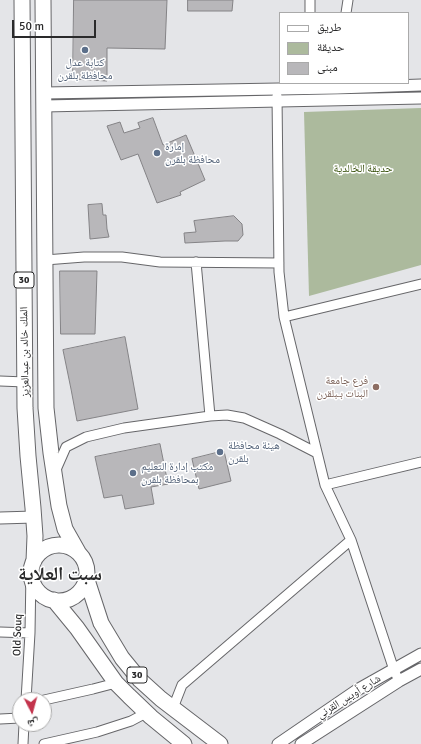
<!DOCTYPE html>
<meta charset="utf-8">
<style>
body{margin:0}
#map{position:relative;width:421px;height:744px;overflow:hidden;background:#e4e5e8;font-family:Signika,"Noto Naskh Arabic",sans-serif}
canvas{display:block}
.legend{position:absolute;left:279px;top:12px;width:130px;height:72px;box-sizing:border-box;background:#fff;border:1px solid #aaa;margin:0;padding:5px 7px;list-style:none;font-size:12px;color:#2a2a2b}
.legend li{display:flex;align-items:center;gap:8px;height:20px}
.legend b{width:20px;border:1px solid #aaa}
.north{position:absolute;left:12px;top:692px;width:40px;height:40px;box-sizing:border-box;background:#fff;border:1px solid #aaa;border-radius:50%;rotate:174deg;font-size:11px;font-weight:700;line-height:16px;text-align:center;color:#2a2a2b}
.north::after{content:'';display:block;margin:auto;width:14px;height:18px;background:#c3334c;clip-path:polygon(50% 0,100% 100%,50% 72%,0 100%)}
.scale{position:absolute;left:12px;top:20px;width:84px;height:18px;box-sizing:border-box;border:2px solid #2a2a2b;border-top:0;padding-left:5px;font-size:12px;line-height:14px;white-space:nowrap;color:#2a2a2b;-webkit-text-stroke:3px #fff;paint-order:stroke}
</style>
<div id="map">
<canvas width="421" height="744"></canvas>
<ul class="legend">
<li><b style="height:5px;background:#fff"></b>طريق</li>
<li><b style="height:11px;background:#acba9d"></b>حديقة</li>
<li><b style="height:11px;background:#b8b7ba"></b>مبنى</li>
</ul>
<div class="north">ش</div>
<div class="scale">50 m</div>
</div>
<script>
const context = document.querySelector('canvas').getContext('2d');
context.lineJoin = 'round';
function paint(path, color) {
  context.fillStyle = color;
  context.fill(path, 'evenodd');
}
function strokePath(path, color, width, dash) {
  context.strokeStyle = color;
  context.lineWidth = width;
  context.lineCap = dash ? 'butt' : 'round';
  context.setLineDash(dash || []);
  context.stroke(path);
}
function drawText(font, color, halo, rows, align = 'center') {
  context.font = font + ' Signika,"Noto Naskh Arabic",sans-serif';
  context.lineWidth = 3;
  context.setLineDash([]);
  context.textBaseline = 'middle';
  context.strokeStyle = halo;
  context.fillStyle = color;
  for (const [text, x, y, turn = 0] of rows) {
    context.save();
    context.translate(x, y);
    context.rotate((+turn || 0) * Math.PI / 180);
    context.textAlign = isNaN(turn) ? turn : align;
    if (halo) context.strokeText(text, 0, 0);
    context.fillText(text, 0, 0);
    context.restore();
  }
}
const green = new Path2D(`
 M 421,108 L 421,265 L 309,296 L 304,112 Z`);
const building = new Path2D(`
 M 74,0 L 167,0 L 165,49 L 107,48 L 107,81 L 73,79 Z
 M 188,0 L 233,0 L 232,11 L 188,11 Z
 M 153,118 L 163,145 L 186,135 L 205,180 L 180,192 L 181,195 L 157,203 L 138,154 L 121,160 L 107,126 L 120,122 L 124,133 L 140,128 L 138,123 Z
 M 102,204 L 103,215 L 106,215 L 107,229 L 109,237 L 90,239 L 88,205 Z
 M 234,216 L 242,224 L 243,235 L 238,241 L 225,241 L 185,243 L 184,233 L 196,232 L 194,221 Z
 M 60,271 L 97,271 L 95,334 L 61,334 Z
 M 125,337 L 138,409 L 77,421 L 71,389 L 63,350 Z
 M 160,444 L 168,484 L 151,487 L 154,504 L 125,509 L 122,495 L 104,498 L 95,457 Z
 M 224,451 L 231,481 L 199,489 L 192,459 Z`);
const minor = new Path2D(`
 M 310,13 L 310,0
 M 346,13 L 348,0
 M 277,96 L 279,272 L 284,317 L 325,485 L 351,540 L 394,670 L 399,681
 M 45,260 L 84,257 L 122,257 L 160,262 L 279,263
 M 196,262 L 210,416
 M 284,317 L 421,284
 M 0,381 L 25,382
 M 55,472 L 66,447 L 86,437 L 124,428 L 210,416 L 227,415 L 244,418 L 280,434 L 317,453
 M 325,485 L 421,462
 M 0,632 L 30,633
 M 26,700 L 30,633 L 31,571
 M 44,700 L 93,689 L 116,683
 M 173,708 L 182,685 L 351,540
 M 0,719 L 20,718
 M 23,744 L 24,724
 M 44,744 L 97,732 L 131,721 L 146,713`);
const tertiary = new Path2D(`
 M 44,93 L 337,88 L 421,85
 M 44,106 L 421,98
 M 0,518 L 34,517
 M 278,744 L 357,690 L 421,654
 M 301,744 L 399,681 L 421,669`);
const trunk = new Path2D(`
 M 22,0 L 25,408 L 28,456 L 33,508 L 35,536 L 34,561
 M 43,0 L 46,408 L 51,453 L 59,506 L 65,529 L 78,552
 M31 573a28 28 0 1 1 56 0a28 28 0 1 1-56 0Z
 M 87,580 L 101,623 L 122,658 L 140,680 L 161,699 L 220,744
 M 54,600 L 77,628 L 116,683 L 129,696 L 151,717 L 184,744`);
const markers = [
 [85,50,4,"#5c6f8a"],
 [157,153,4,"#5c6f8a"],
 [376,387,4,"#8d6e63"],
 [220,452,4,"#5c6f8a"],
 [133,473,4,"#5c6f8a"]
];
const shields = [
 [24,280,20],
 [137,675,20]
];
const shieldNames = [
 ["30",24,280],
 ["30",137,675]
];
const serviceNames = [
 ["كتابة عدل",85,63,"center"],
 ["محافظة بلقرن",85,76,"center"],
 ["إمارة",165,147],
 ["محافظة بلقرن",165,160],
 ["هيئة محافظة",228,446],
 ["بلقرن",228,459],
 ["مكتب إدارة التعليم",141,467],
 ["بمحافظة بلقرن",141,480]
];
const parkNames = [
 ["حديقة الخالدية",363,169]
];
const streetNames = [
 ["الملك خالد بن عبدالعزيز",25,352,-91],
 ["Old Souq",18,635,-88],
 ["شارع أويس القرني",349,697,-32]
];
const educationNames = [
 ["فرع جامعة",368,381],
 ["البنات بـبلقرن",368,394]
];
const townNames = [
 ["سبت العلاية",60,575]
];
paint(green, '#acba9d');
paint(building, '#b8b7ba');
strokePath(building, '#848386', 1);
strokePath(minor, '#666669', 11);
strokePath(tertiary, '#666669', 13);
strokePath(trunk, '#666669', 17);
strokePath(minor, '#fff', 9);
strokePath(tertiary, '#fff', 11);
strokePath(trunk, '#fff', 15);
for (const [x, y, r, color] of markers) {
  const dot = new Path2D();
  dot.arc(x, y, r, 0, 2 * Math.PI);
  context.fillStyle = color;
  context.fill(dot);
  strokePath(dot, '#fff', 1.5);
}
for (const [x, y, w] of shields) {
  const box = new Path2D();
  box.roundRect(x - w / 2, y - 8, w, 16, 3);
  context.fillStyle = '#fff';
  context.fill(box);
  strokePath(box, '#2a2a2b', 1);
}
drawText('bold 10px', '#2a2a2b', null, shieldNames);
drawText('11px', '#4e5e75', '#fff', serviceNames, 'left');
drawText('11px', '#3a520e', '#fff', parkNames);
drawText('11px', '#2a2a2b', '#fff', streetNames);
drawText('11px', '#785e54', '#fff', educationNames, 'right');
drawText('bold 19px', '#2a2a2b', '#fff', townNames);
</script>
